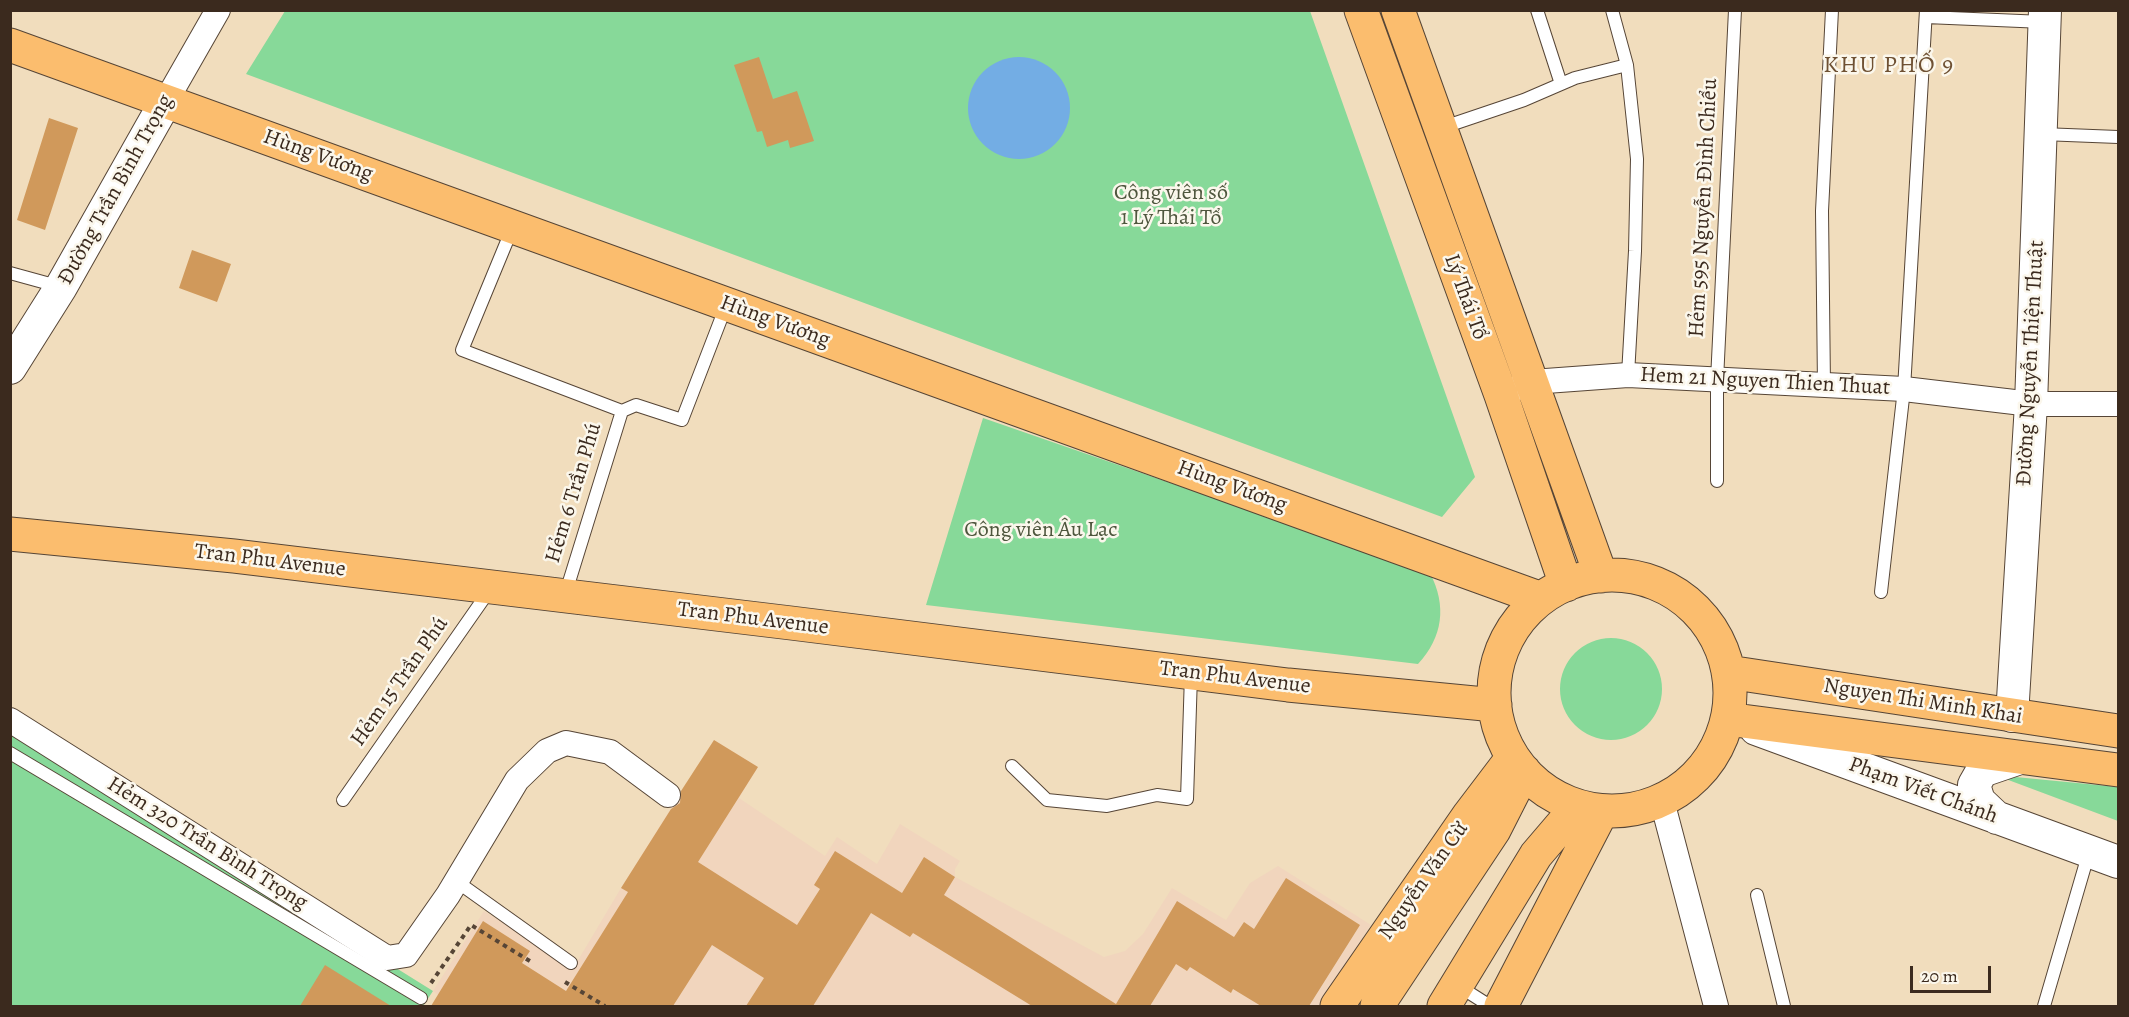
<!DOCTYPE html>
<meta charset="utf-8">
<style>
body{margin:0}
#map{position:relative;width:2129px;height:1017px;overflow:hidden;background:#f1ddbd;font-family:Alegreya,serif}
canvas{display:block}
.frame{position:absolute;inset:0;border:12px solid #3b2a1e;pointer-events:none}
.scale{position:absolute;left:1910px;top:966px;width:81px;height:27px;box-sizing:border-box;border:3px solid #3b2a1e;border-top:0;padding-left:8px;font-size:18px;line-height:21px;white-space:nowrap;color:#3b2a1e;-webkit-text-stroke:4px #fbf7ec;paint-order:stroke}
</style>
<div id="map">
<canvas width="2129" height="1017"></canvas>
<div class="frame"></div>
<div class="scale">20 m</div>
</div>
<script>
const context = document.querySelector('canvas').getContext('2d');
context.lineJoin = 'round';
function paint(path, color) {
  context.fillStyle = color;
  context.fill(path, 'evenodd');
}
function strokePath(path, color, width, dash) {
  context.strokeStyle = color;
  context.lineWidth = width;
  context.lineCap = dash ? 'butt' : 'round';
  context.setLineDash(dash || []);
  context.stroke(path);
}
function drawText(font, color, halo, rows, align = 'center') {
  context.font = font + ' Alegreya,serif';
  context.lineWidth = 5;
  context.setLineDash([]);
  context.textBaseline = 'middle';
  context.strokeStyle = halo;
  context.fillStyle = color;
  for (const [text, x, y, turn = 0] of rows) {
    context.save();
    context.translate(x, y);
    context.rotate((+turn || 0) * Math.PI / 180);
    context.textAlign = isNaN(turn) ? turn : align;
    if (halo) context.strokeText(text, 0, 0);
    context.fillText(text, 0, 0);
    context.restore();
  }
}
const built = new Path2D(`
 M 714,740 L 758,767 L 739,798 L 825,856 L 837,837 L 877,864 L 900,824 L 960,861 L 955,869 L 955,877 L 1104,957 L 1125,951 L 1143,934 L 1172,888 L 1226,920 L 1250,883 L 1278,866 L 1371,925 L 1319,1006 L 439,1006 L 443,999 L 433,991 L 484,911 L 574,967 L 621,888 Z`);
const green = new Path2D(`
 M 285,11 L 1310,11 L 1475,477 L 1442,517 L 246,74 Z
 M 983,418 L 1430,573 C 1447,606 1443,637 1418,664 L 926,605 Z
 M1560 689a51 51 0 1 1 102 0a51 51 0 1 1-102 0Z
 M 11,728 L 433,991 L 423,1006 L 11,1006 Z
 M 1995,775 L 2118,787 L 2118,821 Z`);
const water = new Path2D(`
 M968 108a51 51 0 1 1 102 0a51 51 0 1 1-102 0Z`);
const building = new Path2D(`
 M 759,57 L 773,99 L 797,91 L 814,141 L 790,148 L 788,140 L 767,147 L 762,131 L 757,132 L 734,65 Z
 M 49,118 L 78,128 L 45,230 L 17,220 Z
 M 192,250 L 231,264 L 217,302 L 179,288 Z
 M 714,740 L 758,767 L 698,862 L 797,925 L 820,889 L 814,885 L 835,851 L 902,893 L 924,857 L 955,877 L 944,895 L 1116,1004 L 1177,901 L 1234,937 L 1244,922 L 1254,929 L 1286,878 L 1360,925 L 1309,1006 L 1261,1006 L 1233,989 L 1231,993 L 1190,967 L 1187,971 L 1176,964 L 1150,1006 L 1032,1006 L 913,933 L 910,937 L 871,913 L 813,1006 L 746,1006 L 764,978 L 712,945 L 673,1006 L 431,1006 L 483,921 L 530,951 L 522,963 L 566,991 L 628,892 L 621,888 L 671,809 L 680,803 L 681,791 Z
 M 325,965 L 391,1006 L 300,1006 Z`);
const path = new Path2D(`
 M 565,982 L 605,1006
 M 431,983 L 471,925 L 533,963`);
const service = new Path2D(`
 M 1537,10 L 1561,84
 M 1612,10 L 1627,65 L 1637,159 L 1635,251 L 1628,375
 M 1926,17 L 2044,22
 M 1441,128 L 1524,100 L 1575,78 L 1627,65
 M 2042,134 L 2118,137
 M 512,229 L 462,350 L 622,411
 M 10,273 L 61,287
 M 1824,386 L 1822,211 L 1832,10
 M 1717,481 L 1717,380 L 1735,10
 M 1881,592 L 1904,389 L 1926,10
 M 565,595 L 622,411 L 636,405 L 682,420 L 726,306
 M 10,753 L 421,998
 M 1012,766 L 1047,800 L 1107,806 L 1157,795 L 1187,799 L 1191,675
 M 343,800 L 489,591
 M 456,881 L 571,963
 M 1757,895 L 1784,1006
 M 1457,985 L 1490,1006
 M 2044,1006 L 2089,852`);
const minor = new Path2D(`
 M 166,101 L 218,10
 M 1517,388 L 1532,382 L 1628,375 L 1904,389 L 2031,404 L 2118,404
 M 10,720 L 387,958 L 406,955 L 448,895 L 517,780 L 547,751 L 566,743 L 610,752 L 668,795
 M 1662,801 L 1716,1006`);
const tertiary = new Path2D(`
 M 10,368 L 61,287 L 166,101
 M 2012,716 L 2031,404 L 2045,10
 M 1756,729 L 2118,862
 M 1997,818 L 1979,801 L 1974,785 L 1982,771 L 2020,758`);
const primary = new Path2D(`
 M 1361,10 L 1501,395 L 1566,585
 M 1398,10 L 1601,576
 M 10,45 L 1539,598
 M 10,534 L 234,556 L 791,623 L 1288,685 L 1495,705
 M1494 693a118 118 0 1 1 236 0a118 118 0 1 1-236 0Z
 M 1728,672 L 2118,731
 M 1727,719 L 2118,770
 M 1337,1006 L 1469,815 L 1513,757
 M 1377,1006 L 1494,830 L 1524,771
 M 1444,1006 L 1536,855 L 1577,807
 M 1501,1006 L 1602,811`);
const streetNames = [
 ["Hùng Vương",318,156,20],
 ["Đường Trần Bình Trọng",116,190,-61],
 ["Hẻm 595 Nguyễn Ðình Chiểu",1704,208,-87],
 ["Lý Thái Tổ",1465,297,70],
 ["Hùng Vương",775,322,20],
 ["Đường Nguyễn Thiện Thuật",2031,363,-87],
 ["Hem 21 Nguyen Thien Thuat",1765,382,3],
 ["Hùng Vương",1232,487,20],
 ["Hẻm 6 Trần Phú",574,493,-73],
 ["Tran Phu Avenue",270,561,7],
 ["Tran Phu Avenue",753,619,7],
 ["Tran Phu Avenue",1235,678,7],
 ["Hẻm 15 Trần Phú",400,682,-55],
 ["Nguyen Thi Minh Khai",1923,702,9],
 ["Phạm Viết Chánh",1923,791,20],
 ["Hẻm 320 Trần Bình Trọng",207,844,32],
 ["Nguyễn Văn Cừ",1424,881,-55]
];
const parkNames = [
 ["Công viên số",1171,194],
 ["1 Lý Thái Tổ",1171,219],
 ["Công viên Âu Lạc",1041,531]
];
const neighbourhoodNames = [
 ["KHU PHỐ 9",1889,66]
];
paint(built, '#f1d5bd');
paint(green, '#87d999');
paint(water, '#73ade4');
paint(building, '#d0995b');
strokePath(service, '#564536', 14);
strokePath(minor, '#564536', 26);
strokePath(tertiary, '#564536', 34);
strokePath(primary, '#564536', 35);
strokePath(path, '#564536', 4, [4.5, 4.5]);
strokePath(service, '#fff', 12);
strokePath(minor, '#fff', 24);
strokePath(tertiary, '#fff', 32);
strokePath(primary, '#fbbd6e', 33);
drawText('22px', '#3b2a1e', '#fbf7ec', streetNames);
drawText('22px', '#4e563d', '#fbf7ec', parkNames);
context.letterSpacing = '1.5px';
drawText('24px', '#6f5133', '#fbf7ec', neighbourhoodNames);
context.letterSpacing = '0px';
</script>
